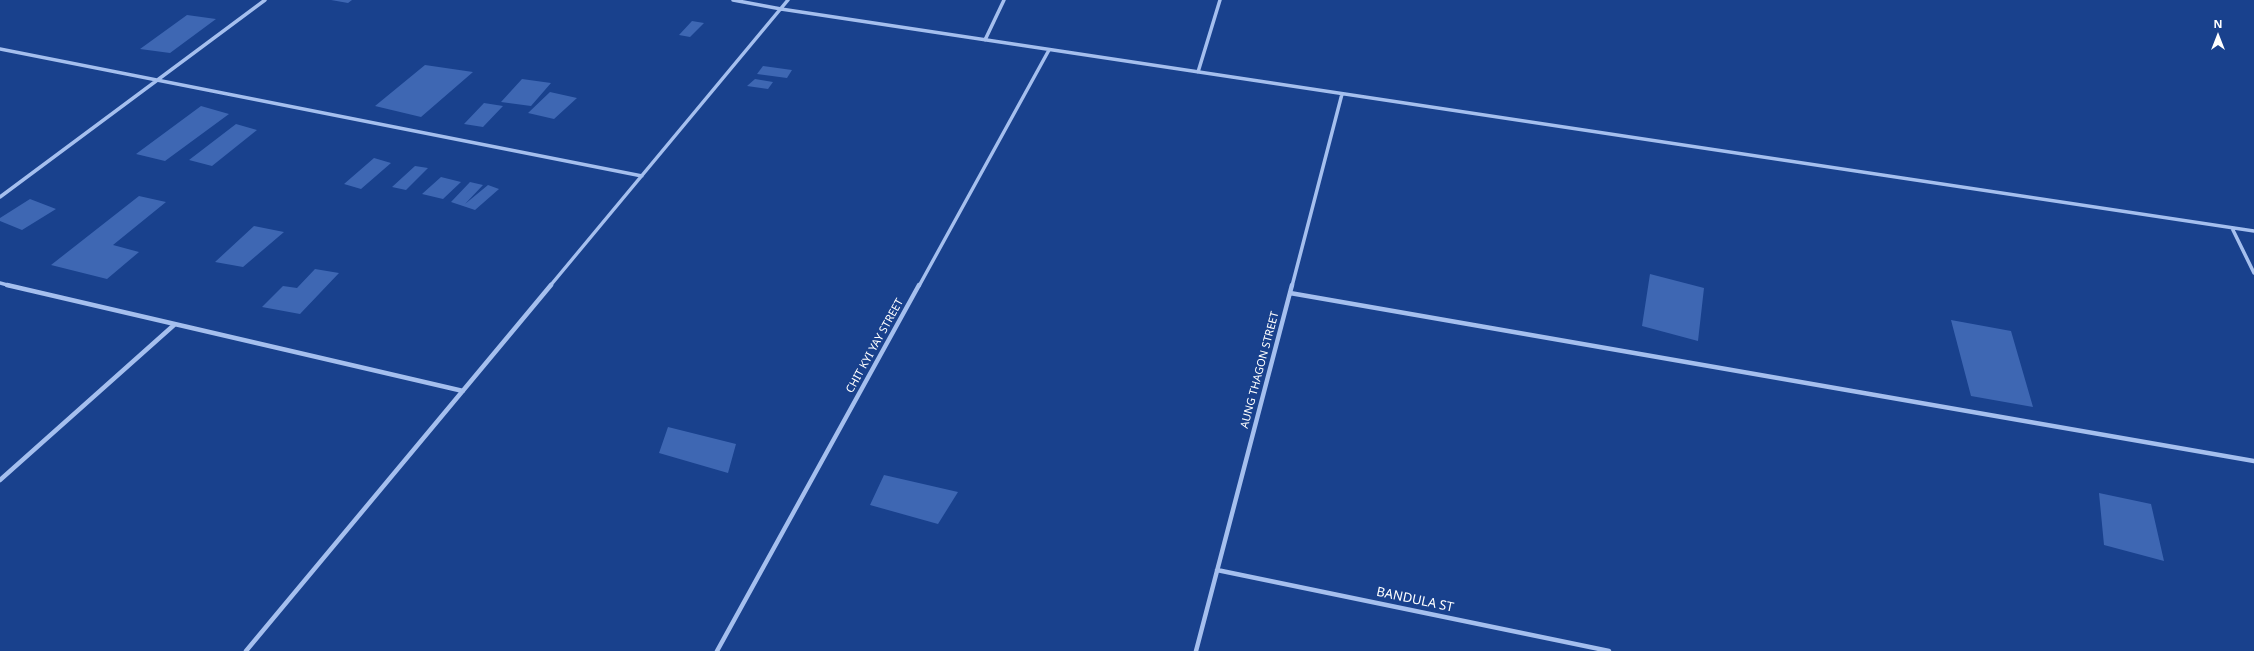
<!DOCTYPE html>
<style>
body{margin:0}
#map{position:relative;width:2254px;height:651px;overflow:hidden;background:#19418d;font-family:"Noto Sans",sans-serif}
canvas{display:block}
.north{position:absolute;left:2198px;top:16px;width:40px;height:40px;-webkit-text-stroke:3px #19418d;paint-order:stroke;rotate:0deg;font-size:11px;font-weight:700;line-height:16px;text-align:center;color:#fff}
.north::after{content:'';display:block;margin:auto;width:14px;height:18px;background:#fff;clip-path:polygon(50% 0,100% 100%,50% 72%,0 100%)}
</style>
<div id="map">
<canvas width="2254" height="651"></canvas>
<div class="north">N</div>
</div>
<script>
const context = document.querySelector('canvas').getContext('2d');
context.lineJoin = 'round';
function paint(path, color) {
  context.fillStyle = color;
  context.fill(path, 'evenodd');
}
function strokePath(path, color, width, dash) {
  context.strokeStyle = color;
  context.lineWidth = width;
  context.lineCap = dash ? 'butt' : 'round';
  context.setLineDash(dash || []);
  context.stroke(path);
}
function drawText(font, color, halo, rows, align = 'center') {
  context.font = font + ' "Noto Sans",sans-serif';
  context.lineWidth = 3.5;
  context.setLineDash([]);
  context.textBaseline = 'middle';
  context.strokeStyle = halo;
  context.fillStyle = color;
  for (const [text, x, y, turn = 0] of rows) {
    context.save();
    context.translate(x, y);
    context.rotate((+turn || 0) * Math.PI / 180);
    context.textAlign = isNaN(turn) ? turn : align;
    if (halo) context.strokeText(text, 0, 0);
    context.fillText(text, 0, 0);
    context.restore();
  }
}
const building = new Path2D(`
 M 331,0 L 352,0 L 348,3 Z
 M 187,15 L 216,19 L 170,53 L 140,49 Z
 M 692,21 L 704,23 L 690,37 L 679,35 Z
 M 425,65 L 473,72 L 421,117 L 375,106 Z
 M 763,66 L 792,70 L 787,78 L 757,74 Z
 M 522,79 L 551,83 L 531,106 L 501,102 Z
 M 755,79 L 773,82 L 768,89 L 747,86 Z
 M 550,92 L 577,98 L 554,119 L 528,113 Z
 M 484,103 L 503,106 L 483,127 L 464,124 Z
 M 201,106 L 229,114 L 165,161 L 136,154 Z
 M 236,124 L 257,130 L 212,166 L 189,160 Z
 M 374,158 L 391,163 L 361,189 L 344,184 Z
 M 415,166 L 428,168 L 406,190 L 392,187 Z
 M 441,177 L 461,182 L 443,199 L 422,194 Z
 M 470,182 L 483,185 L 465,204 L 488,185 L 499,189 L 475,210 L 451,202 Z
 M 139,196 L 166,202 L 113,245 L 139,252 L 107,279 L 51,265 Z
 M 30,199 L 56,209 L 22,230 L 0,221 L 0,218 Z
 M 254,226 L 284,232 L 243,267 L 215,262 Z
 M 315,269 L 339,273 L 300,314 L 262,307 L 283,286 L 297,288 Z
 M 1650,274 L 1704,288 L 1698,341 L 1642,326 Z
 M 1951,320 L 2011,331 L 2033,407 L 1971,396 Z
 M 668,427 L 736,444 L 728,473 L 659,453 Z
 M 884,475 L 958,492 L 938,524 L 870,505 Z
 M 2099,493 L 2151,504 L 2164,561 L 2104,545 Z`);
const minorFar1 = new Path2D(`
 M 733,0 L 781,9 L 2254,231
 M 985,40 L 1004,0
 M 0,49 L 642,176
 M 1198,72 L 1220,0
 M 0,197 L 265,0
 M 2232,228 L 2254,273
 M 0,283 L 11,286
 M 550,286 L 788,0
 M 919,286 L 1049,50
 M 1292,286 L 1342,94`);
const minor = new Path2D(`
 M 7,285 L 463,391
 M 1290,293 L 2254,461
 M 0,480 L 174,325
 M 1217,570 L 1609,651
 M 246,651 L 551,285
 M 717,651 L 919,285
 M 1196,651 L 1292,285`);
const streetNames = [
 ["CHIT KYI YAY STREET",875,346,-61],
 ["AUNG THAGON STREET",1260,370,-75]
];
const nearStreetnames = [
 ["BANDULA ST",1415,600,12]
];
paint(building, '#3e67b3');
strokePath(minorFar1, '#a5bfee', 3.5);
strokePath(minor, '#a5bfee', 4.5);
drawText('11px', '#fff', '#19418d', streetNames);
drawText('13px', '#fff', '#19418d', nearStreetnames);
</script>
